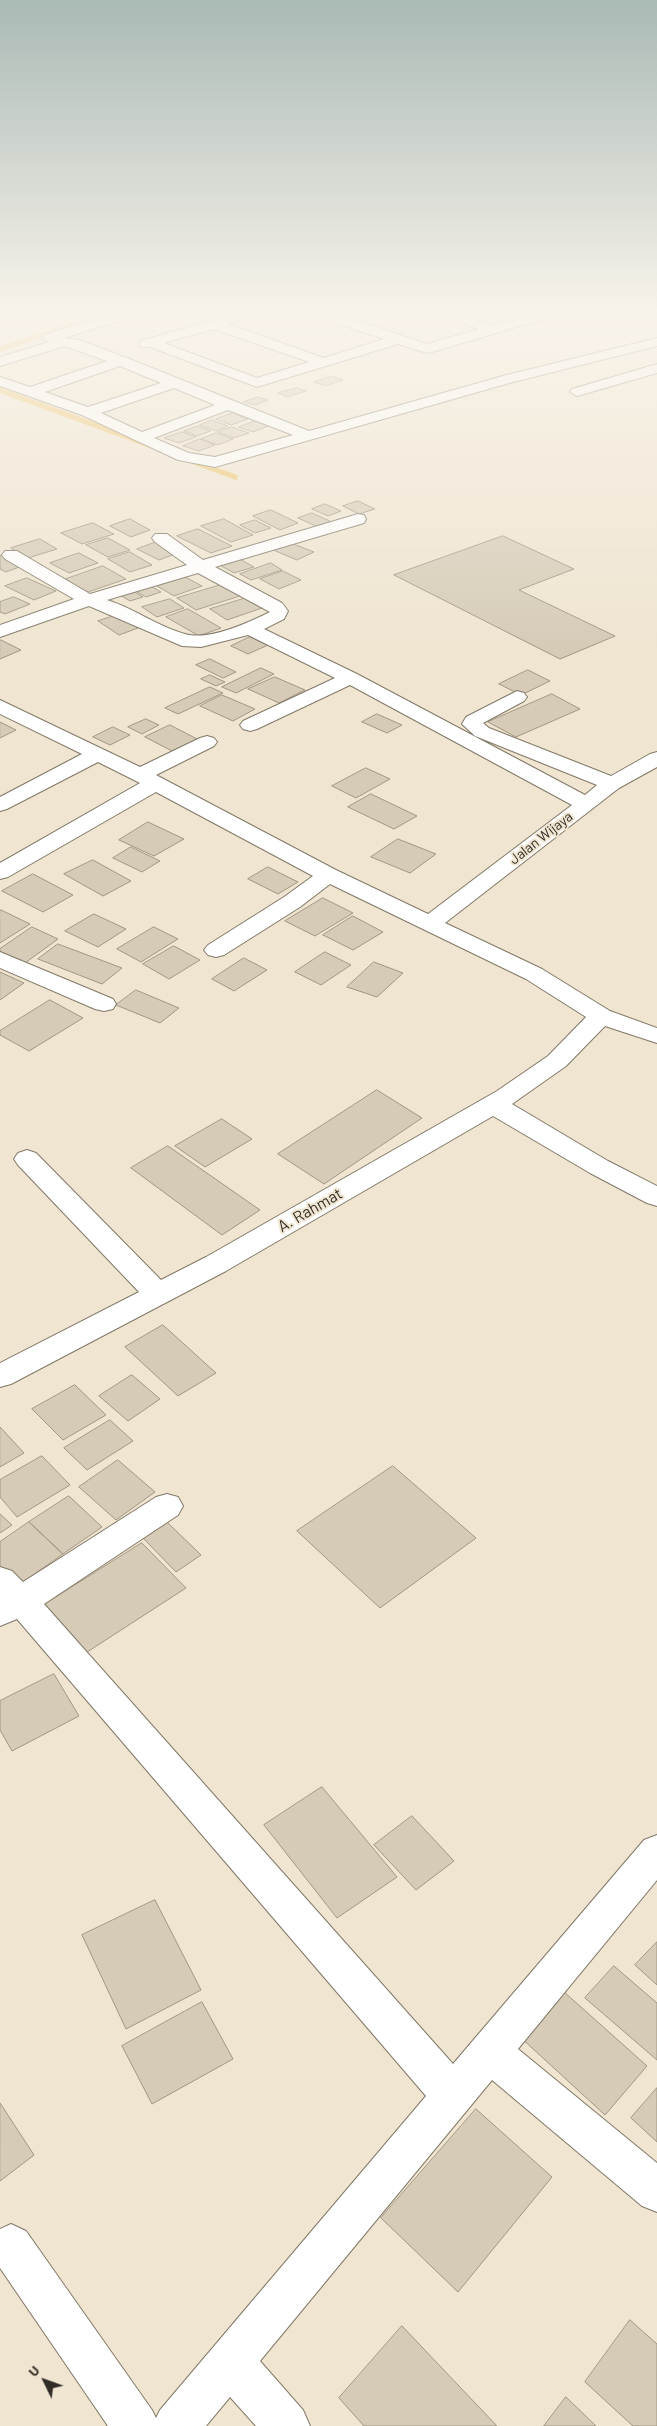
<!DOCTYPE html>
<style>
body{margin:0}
#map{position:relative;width:657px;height:2426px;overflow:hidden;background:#efe5d1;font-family:Barlow,sans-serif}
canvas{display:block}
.north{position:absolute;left:20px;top:2356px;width:50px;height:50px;-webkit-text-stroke:4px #efe5d1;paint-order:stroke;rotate:312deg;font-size:14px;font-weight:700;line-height:20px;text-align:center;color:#312d26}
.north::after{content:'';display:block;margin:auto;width:18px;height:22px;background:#312d26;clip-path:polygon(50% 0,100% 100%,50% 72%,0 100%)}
</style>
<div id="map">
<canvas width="657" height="2426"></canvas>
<div class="north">U</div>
</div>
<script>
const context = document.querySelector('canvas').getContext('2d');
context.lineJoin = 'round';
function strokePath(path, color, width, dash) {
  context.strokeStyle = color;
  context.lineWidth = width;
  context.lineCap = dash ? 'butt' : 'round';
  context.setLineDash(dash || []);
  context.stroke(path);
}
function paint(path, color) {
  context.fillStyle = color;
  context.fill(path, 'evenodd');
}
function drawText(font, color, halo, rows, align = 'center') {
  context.font = font + ' Barlow,sans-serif';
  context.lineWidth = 4;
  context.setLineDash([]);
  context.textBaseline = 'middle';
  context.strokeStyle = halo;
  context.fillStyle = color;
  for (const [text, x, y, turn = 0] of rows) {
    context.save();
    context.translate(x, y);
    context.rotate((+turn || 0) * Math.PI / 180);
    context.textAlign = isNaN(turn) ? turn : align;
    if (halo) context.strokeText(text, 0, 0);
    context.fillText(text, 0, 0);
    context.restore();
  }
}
const stream = new Path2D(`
 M 0,349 L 125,308
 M 0,390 L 149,445
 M 189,460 L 235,477`);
const building = new Path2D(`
 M 332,376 L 343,380 L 325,386 L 314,382 Z
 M 297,388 L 306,391 L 287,397 L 278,393 Z
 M 258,397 L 268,400 L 255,405 L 244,402 Z
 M 233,413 L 248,419 L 231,425 L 216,419 Z
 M 212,420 L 228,426 L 216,431 L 200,425 Z
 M 258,420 L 271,425 L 253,432 L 239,427 Z
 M 198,426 L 211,431 L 197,436 L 184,431 Z
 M 232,427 L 249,433 L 234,438 L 218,432 Z
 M 182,432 L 196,437 L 179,443 L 164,438 Z
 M 216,433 L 233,439 L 218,445 L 201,439 Z
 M 200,439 L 215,445 L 199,451 L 183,446 Z
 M 358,501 L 375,509 L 359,514 L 343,506 Z
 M 325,504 L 341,511 L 328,516 L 312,509 Z
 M 271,510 L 298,523 L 280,530 L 253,516 Z
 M 312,513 L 332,522 L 318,527 L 298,518 Z
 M 130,519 L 150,530 L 131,537 L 110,526 Z
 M 224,519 L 253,535 L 231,542 L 201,526 Z
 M 255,520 L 271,528 L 255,533 L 240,525 Z
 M 93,523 L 114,534 L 82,544 L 61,533 Z
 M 198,529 L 232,546 L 211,553 L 177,536 Z
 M 503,536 L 574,569 L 519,590 L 615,636 L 560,659 L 394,575 Z
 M 108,538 L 130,550 L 108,557 L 86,545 Z
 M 40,539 L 57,549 L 28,558 L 11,548 Z
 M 156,542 L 178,553 L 159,560 L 137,549 Z
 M 288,542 L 314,552 L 297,560 L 271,549 Z
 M 130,552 L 152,565 L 130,572 L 108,559 Z
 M 79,553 L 98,563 L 69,573 L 50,563 Z
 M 4,554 L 25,565 L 6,572 L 0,569 L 0,556 Z
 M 236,557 L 254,567 L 234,573 L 216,563 Z
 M 271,563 L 282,570 L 251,580 L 240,574 Z
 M 103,566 L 126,579 L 85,593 L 63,580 Z
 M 283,571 L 301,580 L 279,589 L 260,579 Z
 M 185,577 L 202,586 L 174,596 L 157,586 Z
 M 27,578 L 56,591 L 34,600 L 5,586 Z
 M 147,584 L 161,592 L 146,597 L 132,589 Z
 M 224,584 L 243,595 L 196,610 L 177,598 Z
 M 131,590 L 143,597 L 130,601 L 118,594 Z
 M 14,597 L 30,604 L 5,614 L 0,612 L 0,602 Z
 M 246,598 L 262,608 L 227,620 L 210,609 Z
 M 170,599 L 184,608 L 157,617 L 142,607 Z
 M 188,609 L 221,628 L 199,636 L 166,617 Z
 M 117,615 L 138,628 L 119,635 L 98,621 Z
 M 250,637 L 268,645 L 248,654 L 231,646 Z
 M 0,640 L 1,640 L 21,650 L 0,659 Z
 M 210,659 L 236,672 L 223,678 L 196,665 Z
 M 261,668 L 274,674 L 236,693 L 222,687 Z
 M 528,670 L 550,681 L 521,695 L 499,684 Z
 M 210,675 L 225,682 L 216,686 L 201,679 Z
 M 275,677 L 305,690 L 279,703 L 248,689 Z
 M 210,687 L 223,693 L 178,714 L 165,708 Z
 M 552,694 L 580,709 L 516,737 L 488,722 Z
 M 222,695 L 255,709 L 233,721 L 200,706 Z
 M 377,714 L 402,725 L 387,733 L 362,722 Z
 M 146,719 L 159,725 L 142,734 L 128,727 Z
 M 0,722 L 16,730 L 0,738 Z
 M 170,725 L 199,740 L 174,752 L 145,737 Z
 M 113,727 L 130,735 L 110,745 L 93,737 Z
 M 366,768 L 390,779 L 356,798 L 332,786 Z
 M 371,794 L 417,816 L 394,829 L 348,807 Z
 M 148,822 L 184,839 L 154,856 L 119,840 Z
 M 398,839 L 436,854 L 410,873 L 371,857 Z
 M 131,847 L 160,861 L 142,872 L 113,858 Z
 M 93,860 L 131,881 L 103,896 L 64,874 Z
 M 268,867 L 298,882 L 278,894 L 248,879 Z
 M 33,874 L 73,895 L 43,912 L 2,891 Z
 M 323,898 L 353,913 L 315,936 L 285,921 Z
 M 0,910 L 1,910 L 30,924 L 0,943 Z
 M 94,914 L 126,929 L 98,947 L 65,931 Z
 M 353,916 L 383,932 L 353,950 L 323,935 Z
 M 32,927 L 58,939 L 21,966 L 0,956 L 0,949 Z
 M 154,927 L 178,939 L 141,962 L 117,949 Z
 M 58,944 L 122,968 L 102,984 L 38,959 Z
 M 174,946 L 200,960 L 169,979 L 143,964 Z
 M 325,952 L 351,965 L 321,985 L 295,972 Z
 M 244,958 L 267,970 L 234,991 L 212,979 Z
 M 374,962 L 403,973 L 377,997 L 347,987 Z
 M 0,972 L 24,983 L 0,1000 Z
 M 136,990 L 179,1008 L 160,1023 L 116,1005 Z
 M 50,1000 L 83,1018 L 29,1051 L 0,1035 L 0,1031 Z
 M 377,1090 L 422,1118 L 324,1184 L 278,1154 Z
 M 222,1119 L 252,1139 L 205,1167 L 175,1146 Z
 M 168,1146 L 260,1210 L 222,1235 L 131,1168 Z
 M 163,1325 L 216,1373 L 178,1396 L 125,1347 Z
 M 132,1375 L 160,1399 L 128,1421 L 99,1396 Z
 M 75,1385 L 106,1415 L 63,1440 L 32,1409 Z
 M 110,1420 L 133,1441 L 87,1470 L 64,1448 Z
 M 0,1427 L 24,1453 L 0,1467 Z
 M 42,1456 L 70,1485 L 17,1517 L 0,1497 L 0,1480 Z
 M 118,1460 L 155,1492 L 116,1520 L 79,1487 Z
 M 393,1466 L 476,1538 L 380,1608 L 297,1531 Z
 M 69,1496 L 102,1527 L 63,1554 L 29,1522 Z
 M 0,1514 L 12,1525 L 0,1533 Z
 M 166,1521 L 201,1555 L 176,1572 L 142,1537 Z
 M 29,1522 L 63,1554 L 13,1589 L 0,1576 L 0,1542 Z
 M 142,1543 L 186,1588 L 81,1656 L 39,1608 Z
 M 54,1674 L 79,1716 L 12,1751 L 0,1730 L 0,1701 Z
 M 322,1787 L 397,1877 L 337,1918 L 264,1825 Z
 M 412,1816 L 454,1861 L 416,1890 L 374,1845 Z
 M 155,1900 L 201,1990 L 126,2029 L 82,1935 Z
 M 657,1942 L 657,1985 L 635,1965 Z
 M 614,1966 L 657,2003 L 657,2060 L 585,1998 Z
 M 563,1991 L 647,2066 L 605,2115 L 519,2036 Z
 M 202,2002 L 233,2059 L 152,2104 L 122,2046 Z
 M 657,2088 L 657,2142 L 631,2118 Z
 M 0,2103 L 34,2155 L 0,2181 Z
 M 476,2109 L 552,2177 L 458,2292 L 381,2218 Z
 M 630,2320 L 657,2344 L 657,2426 L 633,2426 L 585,2382 Z
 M 402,2326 L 497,2426 L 364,2426 L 339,2398 Z
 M 566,2397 L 596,2426 L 544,2426 Z`);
const minor = new Path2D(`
 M 0,308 L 8,308 L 1,312 Z
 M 132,308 L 153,308 L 151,311 L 64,338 L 79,340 L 127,358 L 309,431 L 503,376 L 657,338 L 657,346 L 513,382 L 215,467 L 178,460 L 82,415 L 0,386 L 0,377 L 30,387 L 107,361 L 65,346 L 0,366 L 0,357 L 49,342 L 42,338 L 44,335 ZM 120,366 L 161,383 L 88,407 L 45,392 ZM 174,388 L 215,405 L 142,432 L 101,413 ZM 228,410 L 293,435 L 215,457 L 189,453 L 154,438 Z
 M 255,308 L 277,308 L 275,311 L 228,324 L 324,358 L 384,339 L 300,311 L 298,308 L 319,308 L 427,344 L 479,329 L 427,311 L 425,308 L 445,308 L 493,325 L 551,308 L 573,308 L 571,311 L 432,352 L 427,353 L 398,344 L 257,387 L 150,347 L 141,347 L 139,344 L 141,341 ZM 214,329 L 309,362 L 257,378 L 164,343 Z
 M 657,364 L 657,373 L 577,396 L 570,392 L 572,389 Z
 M 358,514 L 364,515 L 366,519 L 364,523 L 215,567 L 282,603 L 288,611 L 284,619 L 264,629 L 357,674 L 585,795 L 597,785 L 475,736 L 462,724 L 466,717 L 517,691 L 524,693 L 527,697 L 524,701 L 483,723 L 489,728 L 611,776 L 650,754 L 657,752 L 657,767 L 619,788 L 445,923 L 542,969 L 610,1011 L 657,1028 L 657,1043 L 605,1026 L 566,1066 L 512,1104 L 608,1161 L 657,1186 L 657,1206 L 647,1203 L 590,1173 L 493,1116 L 226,1271 L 11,1384 L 0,1387 L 0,1363 L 139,1292 L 18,1165 L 14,1159 L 18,1153 L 27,1150 L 36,1153 L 161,1280 L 206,1257 L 497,1091 L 548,1056 L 586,1017 L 526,979 L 330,884 L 300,907 L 224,955 L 216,957 L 208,955 L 204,950 L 208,945 L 284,897 L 313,876 L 156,792 L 8,877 L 0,879 L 0,863 L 140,783 L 98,762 L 7,809 L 0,811 L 0,797 L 82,754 L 0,714 L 0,700 L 140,767 L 200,738 L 207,736 L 214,738 L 217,742 L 214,746 L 156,775 L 336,870 L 428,914 L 572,805 L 350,685 L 257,729 L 250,731 L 243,729 L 240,725 L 243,721 L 335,678 L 248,635 L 201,647 L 182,646 L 89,606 L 0,637 L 0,625 L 74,599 L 5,559 L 2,555 L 5,551 L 17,551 L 90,594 L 187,565 L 155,542 L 152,538 L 155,534 L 167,534 L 203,560 ZM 198,573 L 270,612 C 248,623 209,641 185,634 C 158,627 134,608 107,600 Z
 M 0,952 L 113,999 L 116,1004 L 113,1009 L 104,1011 L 95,1009 L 0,968 Z
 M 167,1494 L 178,1497 L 183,1506 L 178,1515 L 44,1604 L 453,2064 L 644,1840 L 657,1835 L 657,1880 L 518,2049 L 657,2163 L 657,2212 L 642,2206 L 492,2080 L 260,2361 L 303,2410 L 310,2426 L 256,2426 L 230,2397 L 206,2426 L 108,2426 L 0,2268 L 0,2229 L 11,2224 L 26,2231 L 152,2410 L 156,2418 L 160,2410 L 426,2096 L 17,1619 L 0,1626 L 0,1567 L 12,1571 L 23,1582 L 156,1497 Z`);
const farStreetnames = [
 ["Jalan Wijaya",541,838,-38]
];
const streetNames = [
 ["A. Rahmat",310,1210,-30]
];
strokePath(stream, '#edc268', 5.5);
paint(building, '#d5cbb7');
strokePath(building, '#a09683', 1);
strokePath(minor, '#817866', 2);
paint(minor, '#fff');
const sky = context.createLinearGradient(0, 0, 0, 648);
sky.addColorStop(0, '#aabab5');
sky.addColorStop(0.48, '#f8f3ea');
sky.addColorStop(1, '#f8f3ea00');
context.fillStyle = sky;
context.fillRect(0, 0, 657, 648);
drawText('14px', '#312d26', '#efe5d1', farStreetnames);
drawText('16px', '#312d26', '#efe5d1', streetNames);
</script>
